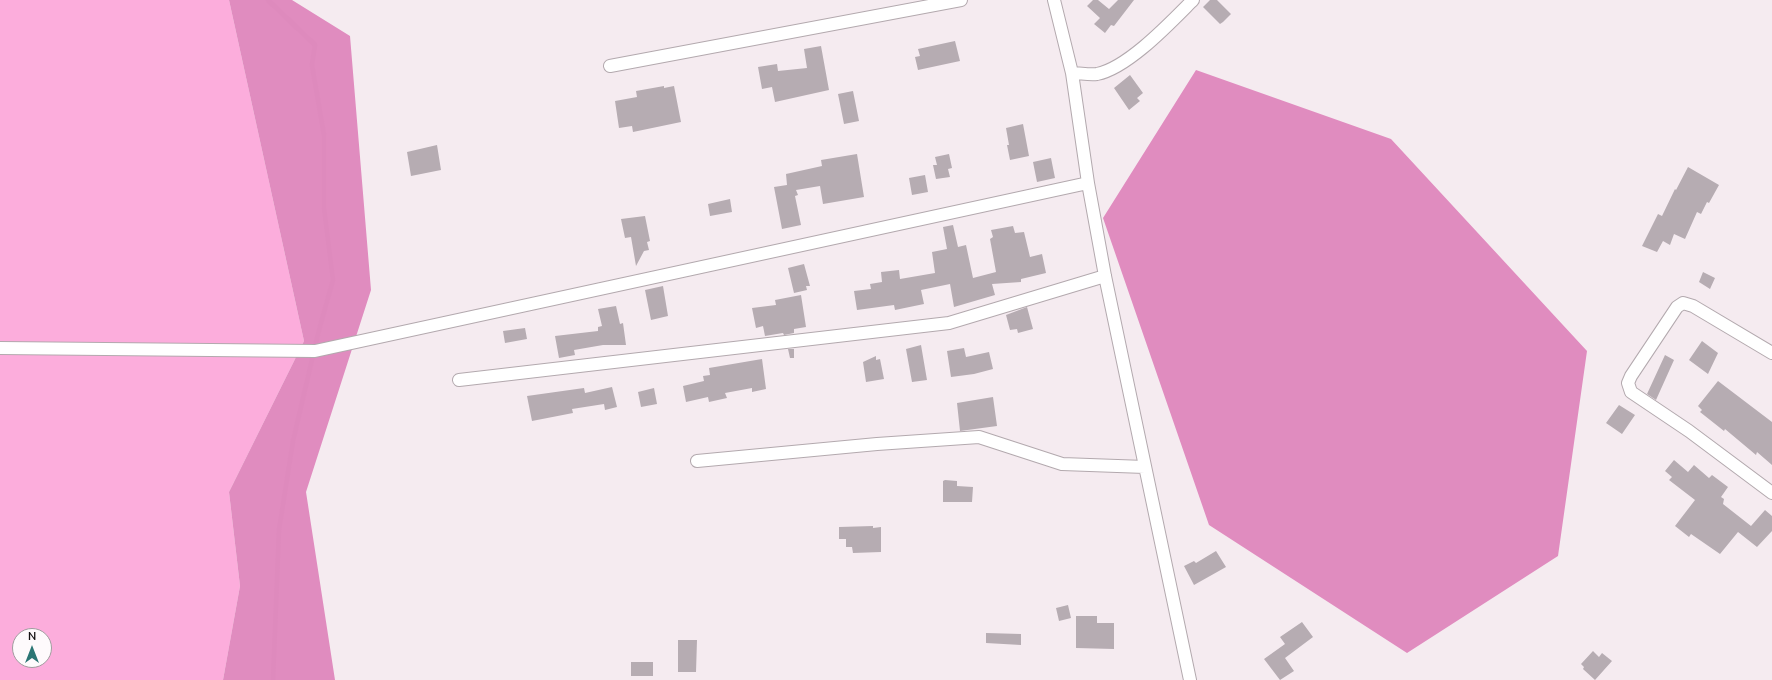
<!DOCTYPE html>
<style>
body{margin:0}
#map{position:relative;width:1772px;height:680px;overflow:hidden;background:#f5ebf0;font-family:"Nunito Sans",sans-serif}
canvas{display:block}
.north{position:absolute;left:12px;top:628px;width:40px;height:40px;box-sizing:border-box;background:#fefafc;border:1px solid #a09c9e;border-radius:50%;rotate:0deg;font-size:11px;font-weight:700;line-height:16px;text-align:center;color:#131012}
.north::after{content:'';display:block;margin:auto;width:14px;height:18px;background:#2b7574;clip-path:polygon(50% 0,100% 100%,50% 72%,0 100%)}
</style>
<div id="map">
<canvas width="1772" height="680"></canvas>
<div class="north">N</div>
</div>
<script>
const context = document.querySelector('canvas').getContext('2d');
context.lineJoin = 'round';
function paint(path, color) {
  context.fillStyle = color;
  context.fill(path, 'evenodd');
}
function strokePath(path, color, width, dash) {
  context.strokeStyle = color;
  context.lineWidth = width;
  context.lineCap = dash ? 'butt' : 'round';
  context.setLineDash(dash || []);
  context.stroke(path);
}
const green = new Path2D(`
 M 0,0 L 229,0 L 304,341 L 229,492 L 240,586 L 223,680 L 0,680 ZM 20,636 L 44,636 L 44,660 L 20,660 Z`);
const forest = new Path2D(`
 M 229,0 L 292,0 L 350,36 L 371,290 L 306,492 L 335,680 L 223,680 L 240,586 L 229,492 L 304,341 Z
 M 1196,70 L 1391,139 L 1587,351 L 1558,556 L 1407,653 L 1209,525 L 1103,218 Z`);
const stream = new Path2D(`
 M 268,0 L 315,45 L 312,65 L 324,135 L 324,208 L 333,280 L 319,330 L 293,441 L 279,530 L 273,680`);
const building = new Path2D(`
 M 1093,0 L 1098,0 L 1109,9 L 1118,0 L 1134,0 L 1114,26 L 1111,25 L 1105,33 L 1094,24 L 1100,18 L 1087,6 Z
 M 1210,0 L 1217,0 L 1231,14 L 1223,22 L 1220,24 L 1203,7 Z
 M 955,41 L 960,61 L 918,70 L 915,57 L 920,56 L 918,49 Z
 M 821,46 L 829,90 L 775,102 L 772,87 L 762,89 L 758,67 L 777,64 L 778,71 L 807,68 L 804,49 Z
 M 1130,75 L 1143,93 L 1137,98 L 1140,101 L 1129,110 L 1114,88 Z
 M 664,86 L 664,88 L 674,86 L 681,122 L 633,132 L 632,126 L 619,128 L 615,101 L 637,97 L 636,91 Z
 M 853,91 L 859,121 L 844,124 L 838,94 Z
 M 1023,124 L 1029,156 L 1010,160 L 1007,145 L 1009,145 L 1006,128 Z
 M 437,145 L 441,170 L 411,176 L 407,152 Z
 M 857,154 L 864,197 L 823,204 L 820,186 L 796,190 L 798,195 L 795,196 L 801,225 L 782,229 L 774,187 L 787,185 L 786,174 L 822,166 L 821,160 Z
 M 949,154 L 952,168 L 948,169 L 950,177 L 936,179 L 933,165 L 937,165 L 935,157 Z
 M 1051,158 L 1055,178 L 1037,182 L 1033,162 Z
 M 1688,167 L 1719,185 L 1709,203 L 1707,202 L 1701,214 L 1697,212 L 1685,239 L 1674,234 L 1670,245 L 1663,241 L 1657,252 L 1642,246 L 1658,214 L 1662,216 L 1675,189 L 1676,190 Z
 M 925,175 L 928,192 L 912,195 L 909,178 Z
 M 730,199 L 732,212 L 710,216 L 708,204 Z
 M 645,216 L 650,241 L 647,242 L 649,250 L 644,251 L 636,266 L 631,237 L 625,238 L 621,219 Z
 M 953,225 L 958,247 L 966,245 L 973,278 L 996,272 L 990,239 L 993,237 L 991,230 L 1013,226 L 1015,233 L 1024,232 L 1030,257 L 1042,254 L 1046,273 L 1021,279 L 1021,282 L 992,284 L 995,295 L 954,307 L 950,284 L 921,290 L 924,304 L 895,310 L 894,305 L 857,310 L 854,291 L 871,289 L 870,284 L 882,282 L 881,272 L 899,270 L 900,279 L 935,273 L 932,252 L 947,249 L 943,227 Z
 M 804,264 L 810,286 L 806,286 L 807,290 L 794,293 L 788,268 Z
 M 1703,272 L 1715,278 L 1710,289 L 1699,282 Z
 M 663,286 L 668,316 L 651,320 L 645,290 Z
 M 801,295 L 806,327 L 794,329 L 794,333 L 784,335 L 783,333 L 765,336 L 763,326 L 756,328 L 752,308 L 776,305 L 775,300 Z
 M 616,306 L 620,324 L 623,323 L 626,345 L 603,345 L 574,350 L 575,355 L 559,358 L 555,336 L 598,331 L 598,327 L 602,326 L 598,309 Z
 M 1027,307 L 1033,329 L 1018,333 L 1017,329 L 1010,330 L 1006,315 Z
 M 525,328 L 527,339 L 505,343 L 503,331 Z
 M 1702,341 L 1718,353 L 1708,374 L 1689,360 Z
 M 921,345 L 927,380 L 912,382 L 906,349 Z
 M 964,348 L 966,357 L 989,352 L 993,369 L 974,374 L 951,377 L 947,351 Z
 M 788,349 L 794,349 L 794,358 L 790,358 Z
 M 1665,355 L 1674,360 L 1656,400 L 1647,394 Z
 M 876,356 L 876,360 L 880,359 L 884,379 L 866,382 L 863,362 Z
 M 762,359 L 766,389 L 752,392 L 752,388 L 725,393 L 727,398 L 709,402 L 708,397 L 686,402 L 683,386 L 704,381 L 703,376 L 710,375 L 709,368 Z
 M 1718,381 L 1772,422 L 1772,465 L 1757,452 L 1756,455 L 1725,429 L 1724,431 L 1700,412 L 1702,410 L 1698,406 Z
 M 612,387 L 617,407 L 605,410 L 604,404 L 572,409 L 573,413 L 532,421 L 527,396 L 584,388 L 585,393 Z
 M 654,388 L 657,404 L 641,407 L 638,392 Z
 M 993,397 L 997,426 L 960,431 L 957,403 Z
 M 1619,405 L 1635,415 L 1622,434 L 1606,423 Z
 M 1674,460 L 1688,472 L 1694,465 L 1709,478 L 1712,475 L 1728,487 L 1721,497 L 1724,499 L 1723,504 L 1751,526 L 1765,510 L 1772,516 L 1772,531 L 1757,547 L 1738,532 L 1720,554 L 1691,534 L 1689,537 L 1675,526 L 1695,500 L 1669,480 L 1672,477 L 1665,471 Z
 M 945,480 L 957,481 L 957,486 L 973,487 L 972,502 L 943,502 L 943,481 Z
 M 873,526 L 873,528 L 881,527 L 881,552 L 853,553 L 852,547 L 846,547 L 846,539 L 839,539 L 839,527 Z
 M 1216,551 L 1226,567 L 1194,585 L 1184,566 L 1194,561 L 1196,563 Z
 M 1068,605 L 1071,618 L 1059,621 L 1056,608 Z
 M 1076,616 L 1097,616 L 1097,623 L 1114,623 L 1114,649 L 1076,648 Z
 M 1302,622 L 1313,637 L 1285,658 L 1294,671 L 1280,680 L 1264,659 L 1285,644 L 1280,637 Z
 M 986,633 L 1021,634 L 1021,645 L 986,643 Z
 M 678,640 L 697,640 L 696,672 L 678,672 Z
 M 1593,651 L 1599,657 L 1602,653 L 1612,661 L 1595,680 L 1583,669 L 1584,667 L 1581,664 Z
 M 631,662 L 653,662 L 653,676 L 631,676 Z`);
const street = new Path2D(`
 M 1054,0 L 1072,73 L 1088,183 L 1105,276 L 1190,680
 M 610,66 L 961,0
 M 1072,73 C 1080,73 1089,75 1097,74 C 1128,68 1171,22 1193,0
 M 0,348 L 315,351 L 1088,183
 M 1772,353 L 1693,306 L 1683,303 L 1677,307 L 1631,376 L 1628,383 L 1631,392 L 1689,431 L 1772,493
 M 459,380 L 949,323 L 1105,276
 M 697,461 L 877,444 L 979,437 L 1062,464 L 1145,467`);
paint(green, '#fcaddc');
paint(forest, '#e08cbf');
strokePath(stream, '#de8abd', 4.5);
paint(building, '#b6acb2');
strokePath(street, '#b3a9ae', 14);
strokePath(street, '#fff', 12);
</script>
